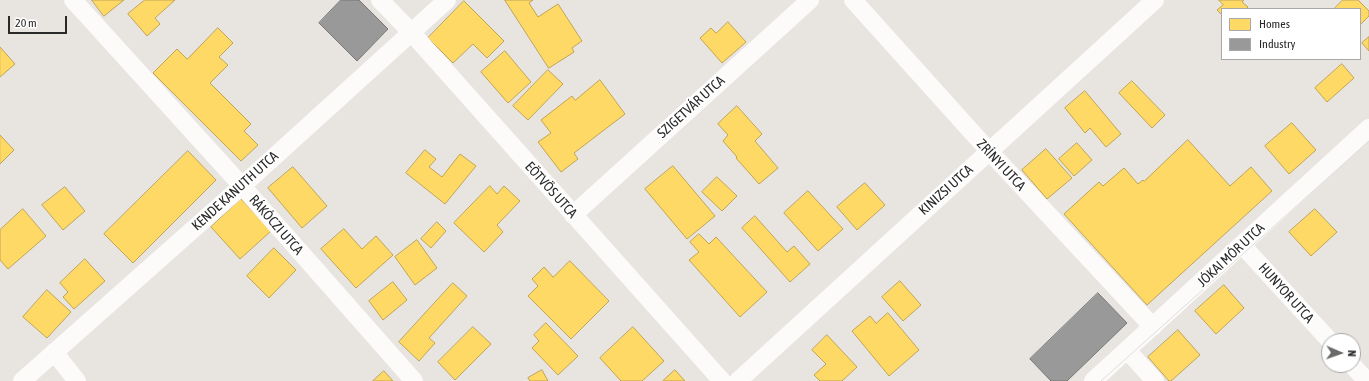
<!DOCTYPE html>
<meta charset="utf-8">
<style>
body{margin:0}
#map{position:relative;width:1369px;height:381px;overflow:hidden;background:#e8e4e0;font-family:"Asap Condensed",sans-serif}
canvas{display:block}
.legend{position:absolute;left:1221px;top:8px;width:140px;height:52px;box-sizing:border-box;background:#fff;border:1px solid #a9a9a9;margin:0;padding:5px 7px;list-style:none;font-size:12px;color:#292929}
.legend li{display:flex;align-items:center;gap:8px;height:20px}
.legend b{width:20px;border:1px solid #a9a9a9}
.north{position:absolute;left:1321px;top:333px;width:40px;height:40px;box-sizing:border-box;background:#fff;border:1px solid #a9a9a9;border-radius:50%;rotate:92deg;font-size:11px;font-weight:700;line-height:16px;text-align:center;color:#292929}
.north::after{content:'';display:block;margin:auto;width:14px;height:18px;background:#6c6a69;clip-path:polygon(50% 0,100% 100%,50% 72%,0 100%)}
.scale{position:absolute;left:8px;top:16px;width:59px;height:18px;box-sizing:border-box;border:2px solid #292929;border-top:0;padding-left:5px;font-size:12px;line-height:14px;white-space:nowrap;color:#292929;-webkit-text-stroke:3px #fff;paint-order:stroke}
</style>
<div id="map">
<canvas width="1369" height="381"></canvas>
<ul class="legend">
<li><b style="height:11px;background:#ffd966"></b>Homes</li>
<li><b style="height:11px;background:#999"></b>Industry</li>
</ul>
<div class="north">N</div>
<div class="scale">20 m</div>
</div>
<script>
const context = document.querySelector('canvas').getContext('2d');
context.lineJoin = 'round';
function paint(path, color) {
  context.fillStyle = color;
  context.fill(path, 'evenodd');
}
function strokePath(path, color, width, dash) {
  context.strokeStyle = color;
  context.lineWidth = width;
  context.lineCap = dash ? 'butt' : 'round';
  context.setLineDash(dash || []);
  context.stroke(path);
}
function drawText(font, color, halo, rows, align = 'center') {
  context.font = font + ' "Asap Condensed",sans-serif';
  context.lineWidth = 4;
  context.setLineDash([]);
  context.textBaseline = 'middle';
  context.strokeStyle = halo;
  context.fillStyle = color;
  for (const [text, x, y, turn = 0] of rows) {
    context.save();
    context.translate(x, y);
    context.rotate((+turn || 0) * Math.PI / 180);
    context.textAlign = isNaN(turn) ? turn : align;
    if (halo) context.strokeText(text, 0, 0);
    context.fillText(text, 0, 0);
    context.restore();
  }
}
const homes = new Path2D(`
 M 92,0 L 124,0 L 104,16 Z
 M 145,0 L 175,0 L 155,18 L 160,24 L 147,36 L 128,14 Z
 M 505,0 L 533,0 L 529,3 L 538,17 L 558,4 L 582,41 L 572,48 L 574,52 L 549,68 Z
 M 1219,0 L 1244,0 L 1242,2 L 1248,7 L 1246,9 L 1222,9 L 1222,15 L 1217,10 L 1223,5 Z
 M 1343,0 L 1358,0 L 1369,11 L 1369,16 L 1360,25 L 1360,9 L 1334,9 Z
 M 464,1 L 504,41 L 487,58 L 473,44 L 453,63 L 428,38 Z
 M 728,22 L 746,42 L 722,63 L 700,38 L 711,28 L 716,33 Z
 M 218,28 L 233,43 L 219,57 L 228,65 L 210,83 L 251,124 L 244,131 L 258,145 L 241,161 L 153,73 L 177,49 L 187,59 Z
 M 1369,37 L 1369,51 L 1362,43 Z
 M 0,47 L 15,64 L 0,77 Z
 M 505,51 L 531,82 L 508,103 L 481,72 Z
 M 1342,64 L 1354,78 L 1327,102 L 1315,88 Z
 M 548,70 L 563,84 L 528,120 L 513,106 Z
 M 600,80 L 625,114 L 574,153 L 578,159 L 561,172 L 538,142 L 551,133 L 541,120 L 572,96 L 575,100 Z
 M 1132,81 L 1165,115 L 1152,128 L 1119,93 Z
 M 1085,91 L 1121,134 L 1106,147 L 1090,128 L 1085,133 L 1065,108 Z
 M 737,106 L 762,134 L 755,141 L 778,168 L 759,184 L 736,158 L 737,157 L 723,141 L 728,135 L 718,124 Z
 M 1292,123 L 1316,150 L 1289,174 L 1265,146 Z
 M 0,135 L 14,150 L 0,164 Z
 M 1188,140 L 1230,186 L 1251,167 L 1272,191 L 1147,305 L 1064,214 L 1099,182 L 1103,186 L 1124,168 L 1138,184 L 1143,180 L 1144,181 Z
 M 1077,143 L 1092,160 L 1074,176 L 1059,159 Z
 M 1046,149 L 1072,178 L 1047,199 L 1022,170 Z
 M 425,150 L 436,159 L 429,167 L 442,177 L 460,154 L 476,166 L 445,204 L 406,173 Z
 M 188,151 L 216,180 L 133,263 L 104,234 Z
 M 673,166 L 715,216 L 687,239 L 645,189 Z
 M 293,167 L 327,206 L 302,228 L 268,188 Z
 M 717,177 L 737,196 L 722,211 L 702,192 Z
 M 865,183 L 885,205 L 857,230 L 837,207 Z
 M 490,186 L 497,194 L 504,186 L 520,201 L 497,225 L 503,232 L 484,252 L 454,223 Z
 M 65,187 L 85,211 L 63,230 L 42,205 Z
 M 808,191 L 843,229 L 818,251 L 784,213 Z
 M 241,199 L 271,231 L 240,259 L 211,227 Z
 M 23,209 L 46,236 L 8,269 L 0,260 L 0,230 Z
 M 1315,209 L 1337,232 L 1311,256 L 1289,232 Z
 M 755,216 L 787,252 L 794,246 L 810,264 L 790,282 L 742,228 Z
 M 437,222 L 446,231 L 431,248 L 421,239 Z
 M 344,229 L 362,249 L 376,236 L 393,255 L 356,288 L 321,249 Z
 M 699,234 L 709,244 L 716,237 L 767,292 L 740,317 L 689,260 L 699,252 L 690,242 Z
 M 417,240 L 437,268 L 415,285 L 395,257 Z
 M 274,248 L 296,270 L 269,298 L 247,276 Z
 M 85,259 L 105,281 L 74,309 L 63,297 L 68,292 L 60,283 Z
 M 570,261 L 609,301 L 571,339 L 528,296 L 538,286 L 532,279 L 544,267 L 553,277 Z
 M 900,281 L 921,305 L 903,321 L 882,297 Z
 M 393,282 L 407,300 L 383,320 L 369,301 Z
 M 453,283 L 467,296 L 429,338 L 435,343 L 419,361 L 399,342 Z
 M 1224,285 L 1244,308 L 1216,334 L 1195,311 Z
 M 47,290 L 71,312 L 47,338 L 23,317 Z
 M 888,313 L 919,350 L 889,376 L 852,331 L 870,316 L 876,323 Z
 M 546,323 L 578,356 L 558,375 L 532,348 L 539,341 L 534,335 Z
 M 473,327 L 491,344 L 455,380 L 438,362 Z
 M 633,327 L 664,361 L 642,381 L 621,381 L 600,358 Z
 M 1178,330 L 1200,355 L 1171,381 L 1169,381 L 1148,357 Z
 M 827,335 L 857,367 L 842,381 L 820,381 L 814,375 L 826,364 L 812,350 Z
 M 542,370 L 548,381 L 530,381 L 528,378 Z
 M 675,370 L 685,381 L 663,381 Z
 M 384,371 L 393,381 L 373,381 Z`);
const industry = new Path2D(`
 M 341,0 L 359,0 L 388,29 L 357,61 L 319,23 Z
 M 1098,293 L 1127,323 L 1067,381 L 1051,381 L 1030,359 Z`);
const street = new Path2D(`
 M 73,0 L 242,186 L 414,381
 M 380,0 L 411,32 L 722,381
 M 853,0 L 989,151 L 1153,327
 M 573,215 L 810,0
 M 1242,245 L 1330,341
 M 1127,350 L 1155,381
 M 54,352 L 77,381
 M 1352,365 L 1367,381
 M 22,381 L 242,186 L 447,0
 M 738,381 L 1155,0
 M 1093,381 L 1369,128`);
const tram = new Path2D(`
 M 1101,381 L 1369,141`);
const streetNames = [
 ["SZIGETVÁR UTCA",691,107,-42],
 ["ZRÍNYI UTCA",1001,165,47],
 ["EÖTVÖS UTCA",551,190,48],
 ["KINIZSI UTCA",946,190,-42],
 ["KENDE KANUTH UTCA",235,191,-42],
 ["RÁKÓCZI UTCA",276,225,49],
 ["JÓKAI MÓR UTCA",1231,255,-43],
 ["HUNYOR UTCA",1286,293,48]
];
paint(homes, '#ffd966');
strokePath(homes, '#bfa454', 1);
paint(industry, '#999');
strokePath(industry, '#777', 1);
strokePath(street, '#fcfbfa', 18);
strokePath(tram, '#deddde', 1);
drawText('14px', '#292929', '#fff', streetNames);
</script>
